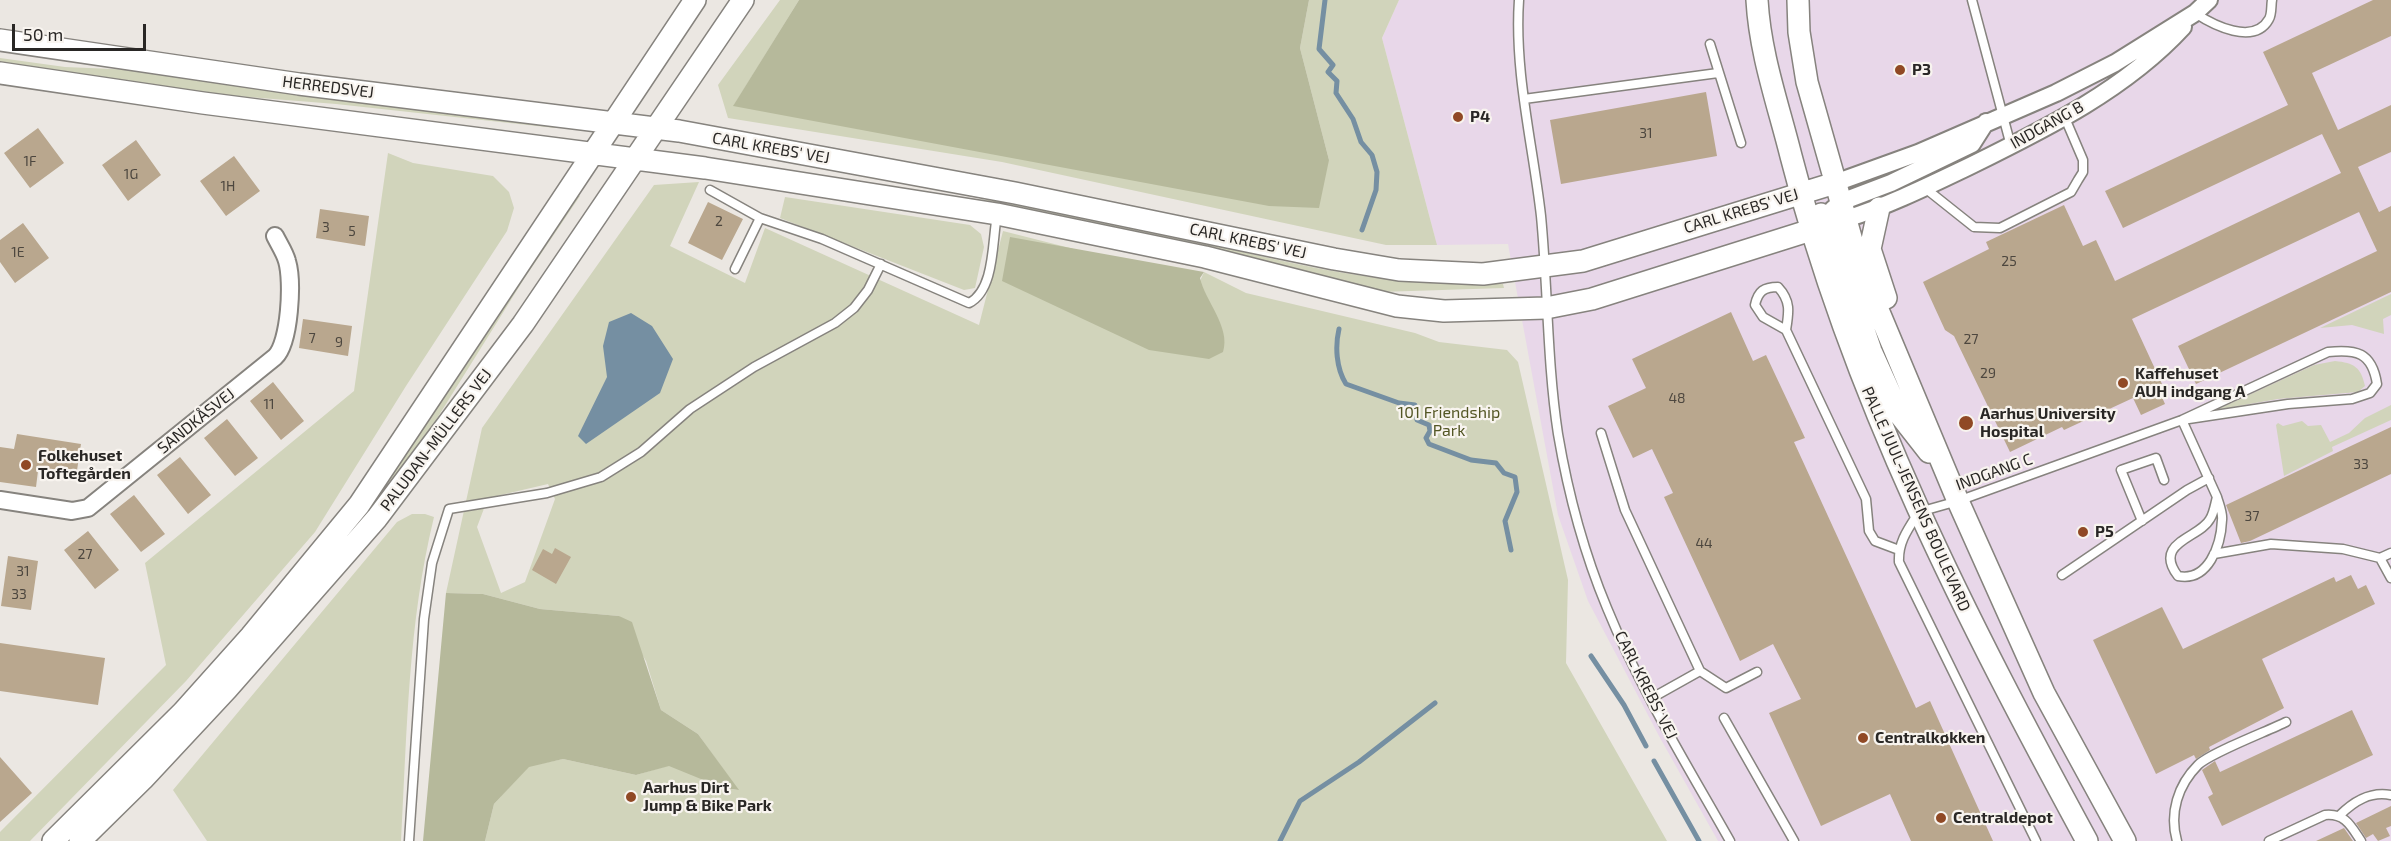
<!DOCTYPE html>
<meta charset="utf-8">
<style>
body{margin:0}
#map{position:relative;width:2391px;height:841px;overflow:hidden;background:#ebe7e2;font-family:"Exo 2",sans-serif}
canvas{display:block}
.scale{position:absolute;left:12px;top:24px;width:134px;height:27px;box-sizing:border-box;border:3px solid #292725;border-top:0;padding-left:8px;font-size:18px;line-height:21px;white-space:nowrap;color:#292725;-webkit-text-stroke:4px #f8f4ef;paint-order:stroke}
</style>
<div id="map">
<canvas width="2391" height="841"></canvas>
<div class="scale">50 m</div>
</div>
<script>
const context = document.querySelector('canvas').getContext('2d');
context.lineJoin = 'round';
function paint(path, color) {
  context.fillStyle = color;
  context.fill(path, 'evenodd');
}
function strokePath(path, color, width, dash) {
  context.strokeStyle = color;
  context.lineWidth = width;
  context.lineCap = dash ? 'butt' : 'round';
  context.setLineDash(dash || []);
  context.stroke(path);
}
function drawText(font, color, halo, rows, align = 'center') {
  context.font = font + ' "Exo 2",sans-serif';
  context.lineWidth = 4.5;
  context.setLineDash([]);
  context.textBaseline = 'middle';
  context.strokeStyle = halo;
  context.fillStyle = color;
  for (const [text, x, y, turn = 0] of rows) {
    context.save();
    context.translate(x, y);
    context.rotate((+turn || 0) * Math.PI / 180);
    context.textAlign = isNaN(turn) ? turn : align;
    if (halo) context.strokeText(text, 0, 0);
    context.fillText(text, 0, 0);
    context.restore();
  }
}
const medical = new Path2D(`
 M 1399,0 L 2391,0 L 2391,841 L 1718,841 L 1659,736 L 1588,601 L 1558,515 L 1508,244 L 1437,245 L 1382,38 Z`);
const green = new Path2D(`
 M 780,0 L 799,0 L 734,105 L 1329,160 L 1300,48 L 1309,0 L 1399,0 L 1382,38 L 1437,245 L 1386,245 L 1002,162 L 728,118 L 718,85 Z
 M 0,58 L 65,67 L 137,70 L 557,124 L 555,128 L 336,104 L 211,94 L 0,63 Z
 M 388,153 L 413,163 L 493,176 L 509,192 L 514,208 L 507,231 L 406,386 L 315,532 L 186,681 L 30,841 L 0,841 L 0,832 L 166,665 L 145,563 L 354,391 Z
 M 699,182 L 670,246 L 745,283 L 765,228 L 979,325 L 1003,231 L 1200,281 L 1204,272 L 1246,293 L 1415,333 L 1439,342 L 1507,350 L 1518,362 L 1568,580 L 1566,663 L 1667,841 L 485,841 L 494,804 L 529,766 L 563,759 L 636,775 L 670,765 L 723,788 L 738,790 L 698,734 L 661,710 L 646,661 L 619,616 L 540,609 L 483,594 L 446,593 L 482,428 L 654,185 ZM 548,484 L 555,499 L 525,582 L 501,593 L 477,527 L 488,498 Z
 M 578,195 L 580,196 L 524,279 L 421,444 L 345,541 L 228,668 Z
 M 785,197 L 970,225 L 981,234 L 984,247 L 975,288 L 964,290 L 780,218 Z
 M 961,199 C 1035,199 1112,222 1184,238 C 1246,252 1308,269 1371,277 C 1415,283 1459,284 1503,284 L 1504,288 L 1380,292 Z
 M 2391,294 L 2391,315 L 2383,319 L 2384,334 L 2352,325 L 2320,328 Z
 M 2335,361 C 2354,363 2361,367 2365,386 L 2358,392 L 2278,399 L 2216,410 L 2314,365 Z
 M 2391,405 L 2391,420 L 2332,447 L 2333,451 L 2284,476 L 2276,425 L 2278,423 L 2283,426 L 2302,421 L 2308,426 L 2321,425 L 2330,442 L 2349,433 L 2365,418 Z
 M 412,514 L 425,514 L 434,517 C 408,623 407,733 401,841 L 207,841 L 173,790 L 397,522 Z`);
const forest = new Path2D(`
 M 799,0 L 1309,0 L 1300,48 L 1329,160 L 1319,208 L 1269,206 L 733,106 Z
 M 1010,237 L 1204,272 L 1200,278 C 1205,301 1231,327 1223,352 L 1209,359 L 1149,350 L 1002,281 Z
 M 446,593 L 483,594 L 540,609 L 619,616 L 632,622 L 661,710 L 698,734 L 739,790 L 723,788 L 669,766 L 636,775 L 563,759 L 529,767 L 494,804 L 485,841 L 423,841 Z`);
const water = new Path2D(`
 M 631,313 L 652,326 L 673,359 L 660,393 L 586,444 L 578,436 L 607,377 L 603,346 L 609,322 Z`);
const stream = new Path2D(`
 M 1325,0 L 1319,49 L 1333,65 L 1328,72 L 1337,81 L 1336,93 L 1353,119 L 1361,142 L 1372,155 L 1377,172 L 1376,190 L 1362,230
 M 1339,329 C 1335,346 1336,368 1346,384 L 1399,403 L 1415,405 L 1417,420 L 1429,425 L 1430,431 L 1426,438 L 1429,444 L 1471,460 L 1496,463 L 1504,473 L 1515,477 L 1517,492 L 1505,521 L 1511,550
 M 1591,656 L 1624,705 L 1646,746
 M 1654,761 L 1699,841
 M 1280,841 L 1300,801 L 1359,762 L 1435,703`);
const building = new Path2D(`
 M 2373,0 L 2391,0 L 2391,36 L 2312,73 L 2338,130 L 2391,105 L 2391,152 L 2358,167 L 2379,212 L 2391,206 L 2391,292 L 2196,384 L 2178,346 L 2377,251 L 2359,212 L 2132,319 L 2162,384 L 2157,386 L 2165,404 L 2141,415 L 2133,398 L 2064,430 L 2062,427 L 2010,452 L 1954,336 L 1945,330 L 1923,282 L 1989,249 L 1986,242 L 2064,205 L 2083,246 L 2096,240 L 2115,281 L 2341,173 L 2322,134 L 2123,228 L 2105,191 L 2288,105 L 2263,52 Z
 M 1706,92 L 1717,156 L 1561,184 L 1550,120 Z
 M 38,128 L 64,163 L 30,188 L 4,153 Z
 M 136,140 L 161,175 L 128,201 L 102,165 Z
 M 234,156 L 260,191 L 226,216 L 200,181 Z
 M 708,202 L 743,219 L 722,260 L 688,243 Z
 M 320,209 L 369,216 L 365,246 L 316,238 Z
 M 23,223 L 49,258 L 15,283 L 0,262 L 0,240 Z
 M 1731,312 L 1753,361 L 1766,355 L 1805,438 L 1794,442 L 1916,708 L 1930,701 L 1993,841 L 1911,841 L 1890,794 L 1821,826 L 1769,713 L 1801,699 L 1773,644 L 1740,661 L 1664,497 L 1673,493 L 1652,449 L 1633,458 L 1608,406 L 1646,388 L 1632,359 Z
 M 303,319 L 352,326 L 348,356 L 299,348 Z
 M 273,382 L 304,421 L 281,440 L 250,401 Z
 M 227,419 L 258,458 L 235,476 L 204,438 Z
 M 2391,427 L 2391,474 L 2250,541 L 2241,543 L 2226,505 Z
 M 17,434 L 81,444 L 76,477 L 38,471 L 36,487 L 0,482 L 0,447 L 14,449 Z
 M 180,457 L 211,495 L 188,514 L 157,475 Z
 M 134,495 L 165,534 L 141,552 L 110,514 Z
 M 88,531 L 119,570 L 95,589 L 64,550 Z
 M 555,548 L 571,557 L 556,584 L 532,570 L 543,549 L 552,554 Z
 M 8,556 L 38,561 L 31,610 L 1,606 Z
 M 2351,575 L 2358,589 L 2366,585 L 2375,604 L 2262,659 L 2284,708 L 2209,747 L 2210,750 L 2196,759 L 2194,755 L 2156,774 L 2093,640 L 2162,607 L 2183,649 L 2334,577 L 2336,582 Z
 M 0,643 L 105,658 L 98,705 L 0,691 Z
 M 2352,710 L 2373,755 L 2222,826 L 2208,797 L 2213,794 L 2202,770 L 2215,761 L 2220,772 Z
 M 0,757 L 32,793 L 0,822 Z
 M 2391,806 L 2391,826 L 2386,828 L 2390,836 L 2378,841 L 2373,834 L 2366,838 L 2356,823 Z
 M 2344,828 L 2353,841 L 2316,841 Z`);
const service = new Path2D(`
 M 1519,0 C 1514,72 1533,145 1541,216 C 1548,289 1547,362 1558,434 C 1568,493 1584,553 1607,608 C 1640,689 1687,765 1730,841
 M 1972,0 L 2011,146
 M 2195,13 C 2213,25 2254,46 2269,19 C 2272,14 2271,5 2272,0
 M 1710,44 L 1741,143
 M 1524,99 L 1718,73
 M 1925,188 L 1974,227 L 2000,228 L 2071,192 L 2078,180 L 2083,172 L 2083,160 L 2065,118
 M 710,190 L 760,218 L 822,239 L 969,303 C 995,290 992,241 997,215
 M 735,269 L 760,218
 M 1786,330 L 1763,317 L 1755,305 C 1758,291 1764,287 1778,287 C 1791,301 1789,312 1786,330 L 1866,499 L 1869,531 L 1875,541 L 1899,550
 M 2182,420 L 2217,497 C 2215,504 2214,513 2210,519 C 2200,538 2152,542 2178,576 C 2208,582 2221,546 2222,520 C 2223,513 2219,504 2217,497
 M 1601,433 L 1625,510 L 1700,671
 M 2142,521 L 2121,470 L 2156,458 L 2164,480
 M 2214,554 L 2271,544 L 2343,549 L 2380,558 L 2391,578
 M 2380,558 L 2391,553
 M 2062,575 L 2187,490 L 2209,478
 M 1650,699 L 1700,671 L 1726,688 L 1757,672
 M 1724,718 L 1794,841
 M 2340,815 C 2354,801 2370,791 2391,795
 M 409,841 L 424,619 L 432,563 L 449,509 L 547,493 L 601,477 L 641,452 L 690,409 L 754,367 L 835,323 L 854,308 L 868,290 L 881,264
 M 2036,841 L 1899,562 C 1898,542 1908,529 1919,512 L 1958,501 L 2182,420 L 2328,352 C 2356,349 2372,352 2377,384 L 2370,393 L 2352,399 L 2288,404 L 2182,420
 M 2177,841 C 2169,813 2178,785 2198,765 C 2210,753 2268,731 2286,722
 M 2269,841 L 2325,815 C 2345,813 2351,826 2361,841`);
const minor = new Path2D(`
 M 1835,183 L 1918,153 L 2056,93 L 2115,63 L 2195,13 L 2209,0
 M 1832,210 L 1841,202 L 1891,183 L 1972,144 L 1986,122
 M 1846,219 C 1890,205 1930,185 1972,165 C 2047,128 2126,89 2183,27
 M 0,500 L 72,511 L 88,508 L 275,357 C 290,343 293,281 287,261 C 285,253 279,244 275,236`);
const tertiary = new Path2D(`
 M 1757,0 C 1760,54 1778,104 1791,156 C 1853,399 1968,622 2087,841
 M 1798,0 L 1799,32 L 1807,82 L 1858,262 L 1958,501 L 2044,693 L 2125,841
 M 0,40 L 299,84 L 679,131 L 1015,193 L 1334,259 L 1399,270 L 1483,274 L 1583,261 L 1835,183
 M 0,73 L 203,103 L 705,168 L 997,214 L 1205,257 L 1397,306 L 1444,311 L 1546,308 L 1592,299 L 1846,219
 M 1879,208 L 1870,249 L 1886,298
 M 1821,214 L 1828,225 L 1871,351 L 1900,415 L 1929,452
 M 53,841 L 183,712 L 251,636 L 359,505 L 695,0
 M 80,841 L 143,779 L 227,689 L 377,518 L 523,324 L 743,0`);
const markers = [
 [1900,70,6,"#904925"],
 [1458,117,6,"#904925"],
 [2123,383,6,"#904925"],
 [1966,423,8,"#904925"],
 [26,465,6,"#904925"],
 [2083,532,6,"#904925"],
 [1863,738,6,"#904925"],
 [631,797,6,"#904925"],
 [1941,818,6,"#904925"]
];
const numberNames = [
 ["31",1646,133],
 ["1F",30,161],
 ["1G",131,174],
 ["1H",228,186],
 ["2",719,221],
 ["3",326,227],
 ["5",352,231],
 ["1E",18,252],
 ["25",2009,261],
 ["7",312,338],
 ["27",1971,339],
 ["9",339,342],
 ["29",1988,373],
 ["48",1677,398],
 ["11",269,404],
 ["33",2361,464],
 ["37",2252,516],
 ["44",1704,543],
 ["27",85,554],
 ["31",23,571],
 ["33",19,594]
];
const poiNames = [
 ["P3",1912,70],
 ["P4",1470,117],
 ["Kaffehuset",2135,374],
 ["AUH indgang A",2135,392],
 ["Aarhus University",1980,414],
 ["Hospital",1980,432],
 ["Folkehuset",38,456],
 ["Toftegården",38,474],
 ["P5",2095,532],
 ["Centralkøkken",1875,738],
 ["Aarhus Dirt",643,788],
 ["Jump & Bike Park",643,806],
 ["Centraldepot",1953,818]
];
const streetNames = [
 ["HERREDSVEJ",328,87,7],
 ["INDGANG B",2047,125,-29],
 ["CARL KREBS' VEJ",771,148,10],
 ["CARL KREBS' VEJ",1741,211,-17],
 ["CARL KREBS' VEJ",1248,241,12],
 ["SANDKÅSVEJ",196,421,-39],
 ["PALUDAN-MÜLLERS VEJ",436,440,-53],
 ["INDGANG C",1994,472,-20],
 ["PALLE JUUL-JENSENS BOULEVARD",1916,499,66],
 ["CARL KREBS' VEJ",1646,685,63]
];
const parkNames = [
 ["101 Friendship",1449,413],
 ["Park",1449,431]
];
paint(medical, '#e8d7e9');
paint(green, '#d1d4bb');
paint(forest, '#b6b99b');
paint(water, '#758fa2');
strokePath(stream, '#758fa2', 5);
paint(building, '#b9a78e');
strokePath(service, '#86837e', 11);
strokePath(minor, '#86837e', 20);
strokePath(tertiary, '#86837e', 24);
strokePath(service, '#fff', 8);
strokePath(minor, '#fff', 16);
strokePath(tertiary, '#fff', 21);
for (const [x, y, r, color] of markers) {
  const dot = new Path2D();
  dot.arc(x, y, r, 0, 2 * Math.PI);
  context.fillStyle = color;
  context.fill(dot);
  strokePath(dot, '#f8f4ef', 2);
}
drawText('14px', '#4d473f', null, numberNames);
drawText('bold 16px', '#292725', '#f8f4ef', poiNames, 'left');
drawText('16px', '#292725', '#f8f4ef', streetNames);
drawText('16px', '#535624', '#f8f4ef', parkNames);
</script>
